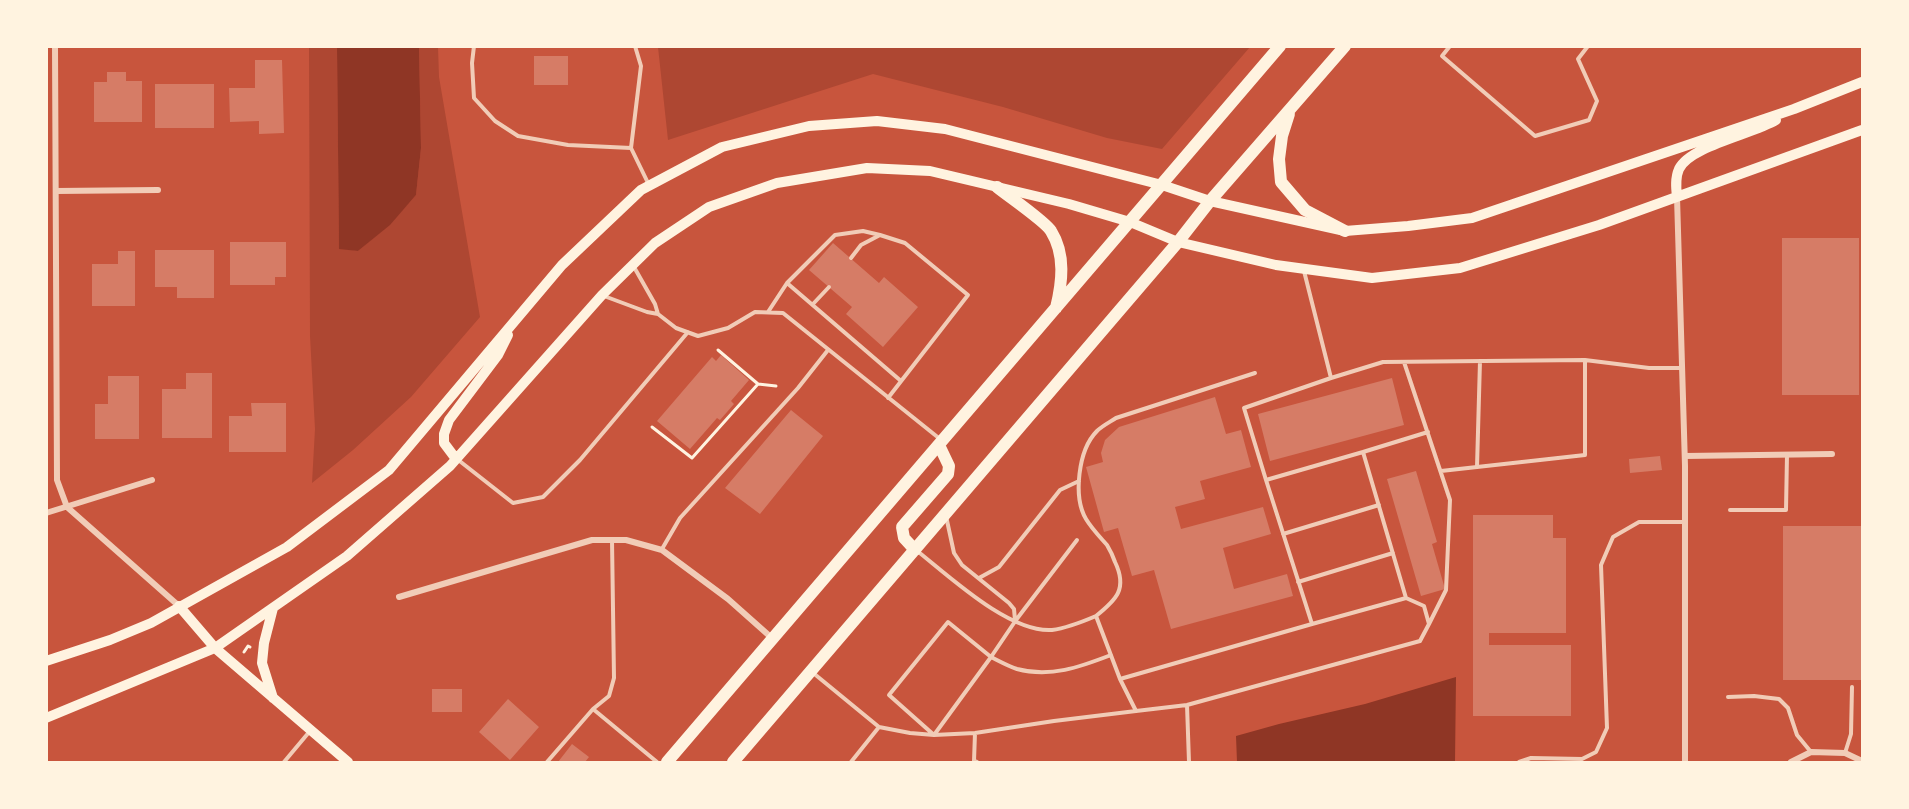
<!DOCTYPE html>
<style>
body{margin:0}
#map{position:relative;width:1909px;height:809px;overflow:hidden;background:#c8553d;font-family:"Crimson Pro",serif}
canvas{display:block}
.frame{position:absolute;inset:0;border:48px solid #fff3e0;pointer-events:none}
</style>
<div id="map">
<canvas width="1909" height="809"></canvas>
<div class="frame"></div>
</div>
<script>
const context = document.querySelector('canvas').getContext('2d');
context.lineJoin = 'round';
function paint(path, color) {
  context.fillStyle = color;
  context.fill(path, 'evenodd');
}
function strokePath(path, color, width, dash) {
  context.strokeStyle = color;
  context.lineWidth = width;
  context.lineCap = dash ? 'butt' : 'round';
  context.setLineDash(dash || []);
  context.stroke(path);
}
const green = new Path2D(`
 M 309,47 L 337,47 L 339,248 L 358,251 L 389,225 L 416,195 L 421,148 L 419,47 L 438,47 L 439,77 L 480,317 L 411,397 L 353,450 L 312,483 L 315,429 L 310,336 Z
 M 658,47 L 658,46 L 1250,47 L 1162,149 L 1107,138 L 1003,107 L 873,74 L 668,140 Z`);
const water = new Path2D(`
 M 337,47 L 419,47 L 421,148 L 416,195 L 390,225 L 358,251 L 339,249 Z
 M 1456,677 L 1455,762 L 1237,762 L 1236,736 L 1279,724 L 1365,704 Z`);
const building = new Path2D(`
 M 534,56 L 568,56 L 568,85 L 534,85 Z
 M 255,60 L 282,60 L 284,133 L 259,134 L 259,121 L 230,122 L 229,88 L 255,88 Z
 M 107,72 L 126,72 L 126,81 L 142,81 L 142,122 L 94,122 L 94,82 L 107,82 Z
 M 155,84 L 214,84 L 214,128 L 155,128 Z
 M 1782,238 L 1859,238 L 1859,395 L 1782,395 Z
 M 230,242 L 286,242 L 286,277 L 275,277 L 275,285 L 230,285 Z
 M 833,243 L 879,283 L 884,277 L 918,307 L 883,347 L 846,314 L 852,307 L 809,270 Z
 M 155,250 L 214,250 L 214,298 L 177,298 L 177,287 L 155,287 Z
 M 118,251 L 135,251 L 135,306 L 92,306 L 92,264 L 118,264 Z
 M 721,355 L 749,380 L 731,401 L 734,404 L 720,420 L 717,418 L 690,449 L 657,421 L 712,357 L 716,361 Z
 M 186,373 L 212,373 L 212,438 L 162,438 L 162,389 L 186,389 Z
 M 108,376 L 139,376 L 139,439 L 95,439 L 95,404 L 108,404 Z
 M 1392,378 L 1404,425 L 1270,461 L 1258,414 Z
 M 1215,397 L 1226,434 L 1241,430 L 1251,467 L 1200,481 L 1205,499 L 1175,507 L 1181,529 L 1263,507 L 1271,534 L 1223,548 L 1234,589 L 1287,574 L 1293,596 L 1171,629 L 1154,570 L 1132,576 L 1118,528 L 1104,532 L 1086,467 L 1103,462 L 1101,453 L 1105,440 L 1119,427 Z
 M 251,403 L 286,403 L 286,452 L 229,452 L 229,416 L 252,416 Z
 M 791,410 L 823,436 L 760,514 L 725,488 Z
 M 1660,456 L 1662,470 L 1630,473 L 1629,459 Z
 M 1416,471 L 1437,542 L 1432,544 L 1445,589 L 1421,596 L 1387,479 Z
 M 1473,515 L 1553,515 L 1553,538 L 1566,538 L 1566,633 L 1489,633 L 1489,645 L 1571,645 L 1571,716 L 1473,716 Z
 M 1783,526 L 1861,526 L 1861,680 L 1783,680 Z
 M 432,689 L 462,689 L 462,712 L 432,712 Z
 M 508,699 L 539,727 L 510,760 L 479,732 Z
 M 572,744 L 589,757 L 585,762 L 558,762 Z`);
const path = new Path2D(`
 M 718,350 L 758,384
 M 652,427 L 692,458 L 758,384 L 776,386
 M 244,652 L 248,646 L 250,647`);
const service = new Path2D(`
 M 474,46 L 472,63 L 474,98 L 495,121 L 518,136 L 568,145 L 631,148
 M 635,46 L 641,66 L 631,148 L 649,185
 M 1450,46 L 1442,56 L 1535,136 L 1589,120 L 1597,101 L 1578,59 L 1588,46
 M 851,258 L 861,245 L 880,235 L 905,243 L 968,295 L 888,398
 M 634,267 L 655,304 L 658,314
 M 787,283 L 901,381
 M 604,296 L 647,312 L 658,314 L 676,328 L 698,336 L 728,328 L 755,312 L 783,313 L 940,439
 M 813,304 L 829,287
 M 768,312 L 787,283 L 835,235 L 863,231 L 880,235
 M 1404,362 L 1450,500 L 1446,590 L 1429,624
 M 1331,378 L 1383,362 L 1585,360 L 1649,368 L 1682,368
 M 1363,452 L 1428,432
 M 457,459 L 513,503 L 543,497 L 580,460 L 688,332
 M 1477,467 L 1480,361
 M 1441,471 L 1585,455 L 1585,360
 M 1266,480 L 1244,408 L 1331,378 L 1304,271
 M 1730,510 L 1786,510 L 1787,455
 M 946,516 L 954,553 L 962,565 L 1009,603 L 1014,609 L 1015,620
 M 1283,534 L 1379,505
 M 1077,540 L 1016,620 L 991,657 L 948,622 L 889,695 L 934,735 L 991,657 C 999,661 1008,666 1017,669 C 1050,678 1080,667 1111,655
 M 662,549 L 680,518 L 798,388 L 828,350
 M 916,550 C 949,576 1009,633 1052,630 C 1067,628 1082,622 1096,616 L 1120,679 L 1136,711 L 1187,705 L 1420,641 L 1429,624 L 1424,606 L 1406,598 L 1363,452 L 1266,480 L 1312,624 L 1120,679
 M 979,578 L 999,567 L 1060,490 L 1079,481
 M 1298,582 L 1393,553
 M 1096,616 C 1116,600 1128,589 1115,562 C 1113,556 1110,550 1107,545 C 1100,537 1092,529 1086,519 C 1073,497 1078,450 1097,431 C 1102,426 1110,422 1116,418 L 1255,373
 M 1312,624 L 1406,598
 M 812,672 L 879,727 L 910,733 L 934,735 L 975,733 L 1054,721 L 1136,711
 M 1728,697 L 1754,696 L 1779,699 L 1788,708 L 1797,735 L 1811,752
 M 1187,705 L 1189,762
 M 593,709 L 657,762
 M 975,733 L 974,761 L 977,762
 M 1845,753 L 1851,734 L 1852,687
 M 284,762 L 310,731
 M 547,762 L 593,709 L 609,696 L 614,678 L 612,540
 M 851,762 L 879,727
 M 1519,762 L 1531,758 L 1582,759 L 1596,752 L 1607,728 L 1601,565 L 1613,537 L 1639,522 L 1685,522`);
const minor = new Path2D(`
 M 55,46 L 57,480 L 67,507 L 179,606
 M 56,191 L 158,190
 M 1677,197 L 1685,466 L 1685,762
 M 1685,456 L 1832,454
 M 46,513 L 152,480
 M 399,597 L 592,540 L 626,540 L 662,550 L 728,599 L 773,639
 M 1791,762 L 1811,752 L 1845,753 L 1862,761`);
const secondary = new Path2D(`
 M 1677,197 C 1676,188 1675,178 1679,169 C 1690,146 1753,134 1776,120
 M 456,459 L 444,443 L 444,434 L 449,420 L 498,355 L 508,335
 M 179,606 L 215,648 L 348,762
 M 273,608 L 264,643 L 262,663 L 273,698
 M 46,661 L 110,640 L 151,623 L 287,547 L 389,470 L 562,265 L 641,190 L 722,147 L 809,126 L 877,121 L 945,129 L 1162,185 L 1210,201 L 1345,231 L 1408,226 L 1472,218 L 1794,109 L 1862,82
 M 46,718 L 215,648 L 347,556 L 450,466 L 602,295 L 655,243 L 709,207 L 777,183 L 867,168 L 930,171 L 1069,204 L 1130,222 L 1178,242 L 1276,265 L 1372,278 L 1460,268 L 1599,225 L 1862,130`);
const primary = new Path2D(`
 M 1289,114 L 1282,136 L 1279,159 L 1281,182 L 1305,210 L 1345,231
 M 997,187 C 1008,196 1046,222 1051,231 C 1066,255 1062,283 1056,308
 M 915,550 L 904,538 L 902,527 L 948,474 L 949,466 L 939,445
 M 667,762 L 1280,46
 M 733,762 L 1178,242 L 1210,201 L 1345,46`);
paint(green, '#ae4732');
paint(water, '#8f3625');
paint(building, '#d67c66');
strokePath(path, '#fff3e0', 3);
strokePath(service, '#f1ccb7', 4);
strokePath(minor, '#f1ccb7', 6);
strokePath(secondary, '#fff3e0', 10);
strokePath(primary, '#fff3e0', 12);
</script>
